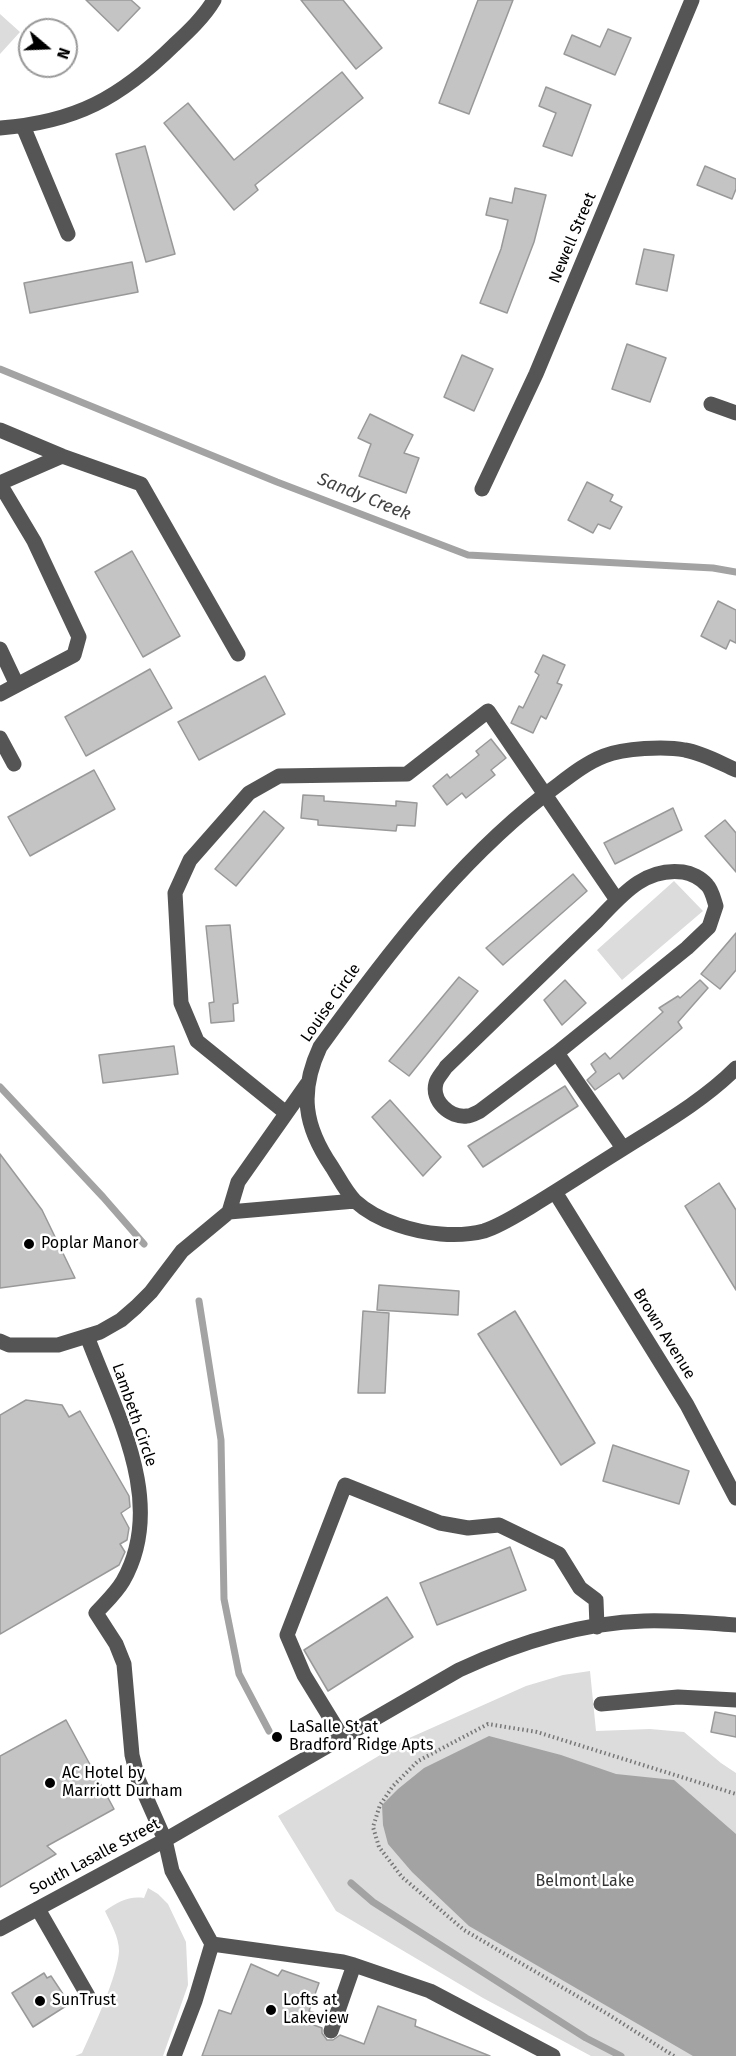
<!DOCTYPE html>
<style>
body{margin:0}
#map{position:relative;width:736px;height:2056px;overflow:hidden;background:#fff;font-family:"Fira Sans",sans-serif}
canvas{display:block}
.north{position:absolute;left:18px;top:18px;width:60px;height:60px;box-sizing:border-box;background:#fff;border:2px solid #999;border-radius:50%;rotate:109deg;font-size:16px;font-weight:700;line-height:24px;text-align:center;color:#000}
.north::after{content:'';display:block;margin:auto;width:21px;height:27px;background:#000;clip-path:polygon(50% 0,100% 100%,50% 72%,0 100%)}
</style>
<div id="map">
<canvas width="736" height="2056"></canvas>
<div class="north">N</div>
</div>
<script>
const context = document.querySelector('canvas').getContext('2d');
context.lineJoin = 'round';
function paint(path, color) {
  context.fillStyle = color;
  context.fill(path, 'evenodd');
}
function strokePath(path, color, width, dash) {
  context.strokeStyle = color;
  context.lineWidth = width;
  context.lineCap = dash ? 'butt' : 'round';
  context.setLineDash(dash || []);
  context.stroke(path);
}
function drawText(font, color, halo, rows, align = 'center') {
  context.font = font + ' "Fira Sans",sans-serif';
  context.lineWidth = 5;
  context.setLineDash([]);
  context.textBaseline = 'middle';
  context.strokeStyle = halo;
  context.fillStyle = color;
  for (const [text, x, y, turn = 0] of rows) {
    context.save();
    context.translate(x, y);
    context.rotate((+turn || 0) * Math.PI / 180);
    context.textAlign = isNaN(turn) ? turn : align;
    if (halo) context.strokeText(text, 0, 0);
    context.fillText(text, 0, 0);
    context.restore();
  }
}
const green = new Path2D(`
 M 0,14 L 20,32 L 0,54 Z
 M 674,881 L 703,911 L 622,980 L 597,950 Z
 M 590,1671 L 596,1731 L 650,1729 L 684,1732 L 721,1763 L 736,1773 L 736,2056 L 591,2056 L 483,1998 L 336,1911 L 278,1816 L 407,1739 L 526,1686 L 563,1675 Z
 M 148,1888 L 158,1894 L 168,1904 L 186,1942 L 188,1985 L 163,2056 L 75,2056 L 82,2053 C 93,2029 118,1975 119,1951 C 119,1937 111,1924 105,1911 C 118,1902 128,1896 144,1898 Z`);
const water = new Path2D(`
 M 489,1736 L 561,1755 L 616,1774 L 674,1780 L 736,1834 L 736,2056 L 693,2056 L 469,1926 L 412,1872 L 388,1844 L 383,1825 L 382,1805 L 398,1789 L 424,1768 Z`);
const stream = new Path2D(`
 M 0,369 L 277,482 L 468,555 L 713,568 L 736,572
 M 0,1087 L 103,1197 L 144,1244
 M 199,1301 L 221,1440 L 224,1599 L 239,1674 L 269,1731
 M 351,1883 L 373,1902 L 586,2038 L 621,2056`);
const building = new Path2D(`
 M 86,0 L 131,0 L 140,8 L 118,31 Z
 M 301,0 L 343,0 L 382,48 L 356,69 Z
 M 478,0 L 513,0 L 469,114 L 439,103 Z
 M 608,29 L 631,38 L 615,75 L 564,54 L 572,35 L 600,47 Z
 M 342,72 L 363,98 L 255,185 L 258,190 L 234,210 L 164,123 L 188,103 L 234,160 Z
 M 546,87 L 591,105 L 572,156 L 543,146 L 556,113 L 539,106 Z
 M 145,146 L 175,254 L 146,262 L 116,154 Z
 M 705,166 L 736,179 L 736,189 L 732,199 L 697,185 Z
 M 515,188 L 546,195 L 534,242 L 507,313 L 480,303 L 501,249 L 508,220 L 486,215 L 490,198 L 512,203 Z
 M 644,249 L 674,255 L 667,291 L 636,284 Z
 M 132,262 L 138,292 L 30,313 L 24,283 Z
 M 627,344 L 666,358 L 650,402 L 612,389 Z
 M 462,355 L 493,369 L 474,411 L 444,397 Z
 M 370,414 L 413,435 L 404,453 L 419,458 L 406,493 L 359,476 L 371,444 L 358,438 Z
 M 587,482 L 613,495 L 610,501 L 622,507 L 610,529 L 598,524 L 593,533 L 568,520 Z
 M 132,551 L 180,636 L 143,657 L 95,572 Z
 M 718,601 L 736,610 L 736,643 L 730,640 L 726,649 L 701,636 Z
 M 543,655 L 565,665 L 557,683 L 562,685 L 546,719 L 541,716 L 533,733 L 511,723 L 519,706 L 523,708 L 539,675 L 535,672 Z
 M 150,669 L 172,708 L 86,756 L 65,717 Z
 M 265,676 L 285,714 L 199,760 L 178,722 Z
 M 491,739 L 506,758 L 491,770 L 495,775 L 466,798 L 462,793 L 447,805 L 433,786 L 447,774 L 450,778 L 479,755 L 476,751 Z
 M 94,770 L 115,809 L 30,856 L 8,817 Z
 M 303,795 L 324,796 L 324,801 L 396,806 L 396,801 L 417,803 L 415,826 L 397,825 L 396,831 L 318,825 L 318,820 L 301,818 Z
 M 673,808 L 682,830 L 615,864 L 604,843 Z
 M 264,811 L 284,828 L 236,886 L 215,869 Z
 M 725,820 L 736,833 L 736,872 L 705,836 Z
 M 573,874 L 587,891 L 503,965 L 486,948 Z
 M 230,925 L 238,1003 L 233,1004 L 234,1021 L 211,1023 L 209,1003 L 214,1002 L 206,926 Z
 M 736,933 L 736,970 L 720,989 L 701,974 Z
 M 459,977 L 478,991 L 409,1076 L 389,1061 Z
 M 565,980 L 586,1003 L 562,1025 L 544,1000 Z
 M 700,980 L 708,988 L 678,1022 L 682,1028 L 623,1079 L 619,1073 L 595,1090 L 587,1080 L 596,1072 L 591,1064 L 605,1053 L 610,1059 L 663,1012 L 659,1008 L 678,996 L 680,998 Z
 M 174,1046 L 178,1074 L 103,1083 L 99,1055 Z
 M 565,1086 L 578,1106 L 483,1167 L 468,1146 Z
 M 390,1100 L 441,1157 L 423,1176 L 372,1117 Z
 M 0,1154 L 42,1210 L 75,1278 L 0,1288 Z
 M 719,1183 L 736,1210 L 736,1290 L 685,1206 Z
 M 379,1285 L 459,1291 L 458,1315 L 377,1310 Z
 M 363,1311 L 389,1313 L 385,1393 L 358,1393 Z
 M 515,1311 L 595,1443 L 561,1465 L 478,1334 Z
 M 26,1400 L 62,1405 L 69,1417 L 80,1411 L 129,1496 L 130,1507 L 121,1513 L 129,1528 L 127,1540 L 120,1544 L 125,1552 L 119,1565 L 0,1634 L 0,1415 Z
 M 613,1445 L 689,1471 L 679,1504 L 603,1481 Z
 M 510,1547 L 526,1590 L 437,1625 L 420,1583 Z
 M 387,1597 L 413,1637 L 328,1691 L 304,1650 Z
 M 715,1712 L 736,1716 L 736,1737 L 711,1732 Z
 M 66,1720 L 114,1809 L 47,1846 L 56,1854 L 0,1887 L 0,1756 Z
 M 251,1964 L 278,1976 L 282,1970 L 319,1983 L 309,2011 L 315,2013 L 311,2024 L 322,2028 L 322,2033 L 327,2040 L 333,2040 L 340,2035 L 364,2044 L 378,2006 L 416,2020 L 415,2026 L 490,2056 L 202,2056 L 219,2010 L 231,2014 Z
 M 44,1973 L 47,1978 L 51,1976 L 63,1994 L 60,1996 L 66,2006 L 33,2027 L 12,1993 Z`);
const path = new Path2D(`
 M 674,2056 L 606,2013 L 464,1930 L 402,1877 L 379,1847 L 373,1827 L 380,1805 L 393,1786 L 418,1761 L 488,1724 L 537,1732 L 736,1794`);
const minor = new Path2D(`
 M 23,126 L 68,234
 M 0,128 C 76,122 120,98 174,45 C 188,32 204,17 214,0
 M 711,404 L 736,413
 M 0,430 L 62,456 L 141,484 L 238,654
 M 0,483 L 62,456
 M 0,484 L 34,541 L 79,637 L 74,655 L 17,685 L 0,649
 M 482,489 L 536,374 L 692,0
 M 0,694 L 17,685
 M 0,738 L 14,764
 M 736,770 C 720,763 703,753 685,750 C 665,746 624,748 604,756 C 581,765 563,782 543,796 C 454,866 386,956 320,1047 C 299,1092 304,1126 332,1167 C 339,1178 346,1192 355,1201 C 367,1212 383,1220 398,1225 C 424,1234 457,1238 484,1231 C 500,1226 517,1215 532,1206 C 560,1189 586,1172 613,1155 C 655,1128 701,1103 736,1068
 M 557,1053 L 480,1111 C 476,1113 471,1116 467,1116 C 450,1118 431,1101 436,1083 C 437,1078 443,1072 446,1067 L 597,921 C 621,896 644,867 683,872 C 691,873 701,878 707,885 C 712,890 714,900 716,906 L 709,927 L 687,948 L 557,1053 L 623,1148
 M 286,1113 L 197,1041 L 181,1003 L 175,893 L 190,860 L 249,793 L 279,776 L 407,774 L 488,711 L 617,900
 M 555,1192 L 687,1405 L 736,1498
 M 229,1212 L 355,1201
 M 87,1336 C 115,1412 168,1502 123,1581 C 116,1593 105,1603 96,1613 L 116,1644 L 124,1664 L 132,1755 L 138,1779 L 165,1840 L 172,1871 L 212,1944
 M 0,1341 L 9,1345 L 58,1345 L 100,1332 L 121,1320 L 136,1307 L 151,1292 L 182,1251 L 229,1212 L 238,1182 L 307,1084
 M 601,1704 L 678,1697 L 736,1700
 M 342,1737 L 304,1675 L 287,1635 L 345,1485 L 440,1523 L 468,1528 L 499,1525 L 559,1554 L 580,1588 L 596,1600 L 597,1627
 M 38,1909 L 88,1996
 M 0,1929 L 165,1840 L 459,1670 C 517,1643 580,1623 644,1621 C 675,1620 706,1623 736,1625
 M 331,2031 L 354,1965
 M 174,2056 L 195,2001 L 212,1944 L 343,1962 L 354,1965 L 430,1991 L 553,2056`);
const markers = [
 [29,1244,6,"#000"],
 [277,1737,6,"#000"],
 [50,1783,6,"#000"],
 [40,2001,6,"#000"],
 [271,2010,6,"#000"]
];
const streetNames = [
 ["Newell Street",573,238,-67],
 ["Louise Circle",331,1003,-55],
 ["Brown Avenue",664,1334,58],
 ["Lambeth Circle",134,1415,71],
 ["South Lasalle Street",95,1857,-28]
];
const poiNames = [
 ["Poplar Manor",41,1244],
 ["LaSalle St at",289,1728],
 ["Bradford Ridge Apts",289,1746],
 ["AC Hotel by",62,1774],
 ["Marriott Durham",62,1792],
 ["SunTrust",52,2001],
 ["Lofts at",283,2001],
 ["Lakeview",283,2019]
];
const parkNames = [
 ["Belmont Lake",585,1882]
];
const waterNames = [
 ["Sandy Creek",364,497,22]
];
paint(green, '#dcdcdc');
paint(water, '#a3a3a3');
strokePath(stream, '#a3a3a3', 7);
paint(building, '#c4c4c4');
strokePath(building, '#999', 1.5);
strokePath(path, '#777', 4, [1.5, 3]);
strokePath(minor, '#555', 15);
for (const [x, y, r, color] of markers) {
  const dot = new Path2D();
  dot.arc(x, y, r, 0, 2 * Math.PI);
  context.fillStyle = color;
  context.fill(dot);
  strokePath(dot, '#fff', 2);
}
drawText('16px', '#000', '#fff', streetNames);
drawText('16px', '#000', '#fff', poiNames, 'left');
drawText('16px', '#333', '#fff', parkNames);
drawText('italic 18px', '#444', '#fff', waterNames);
</script>
